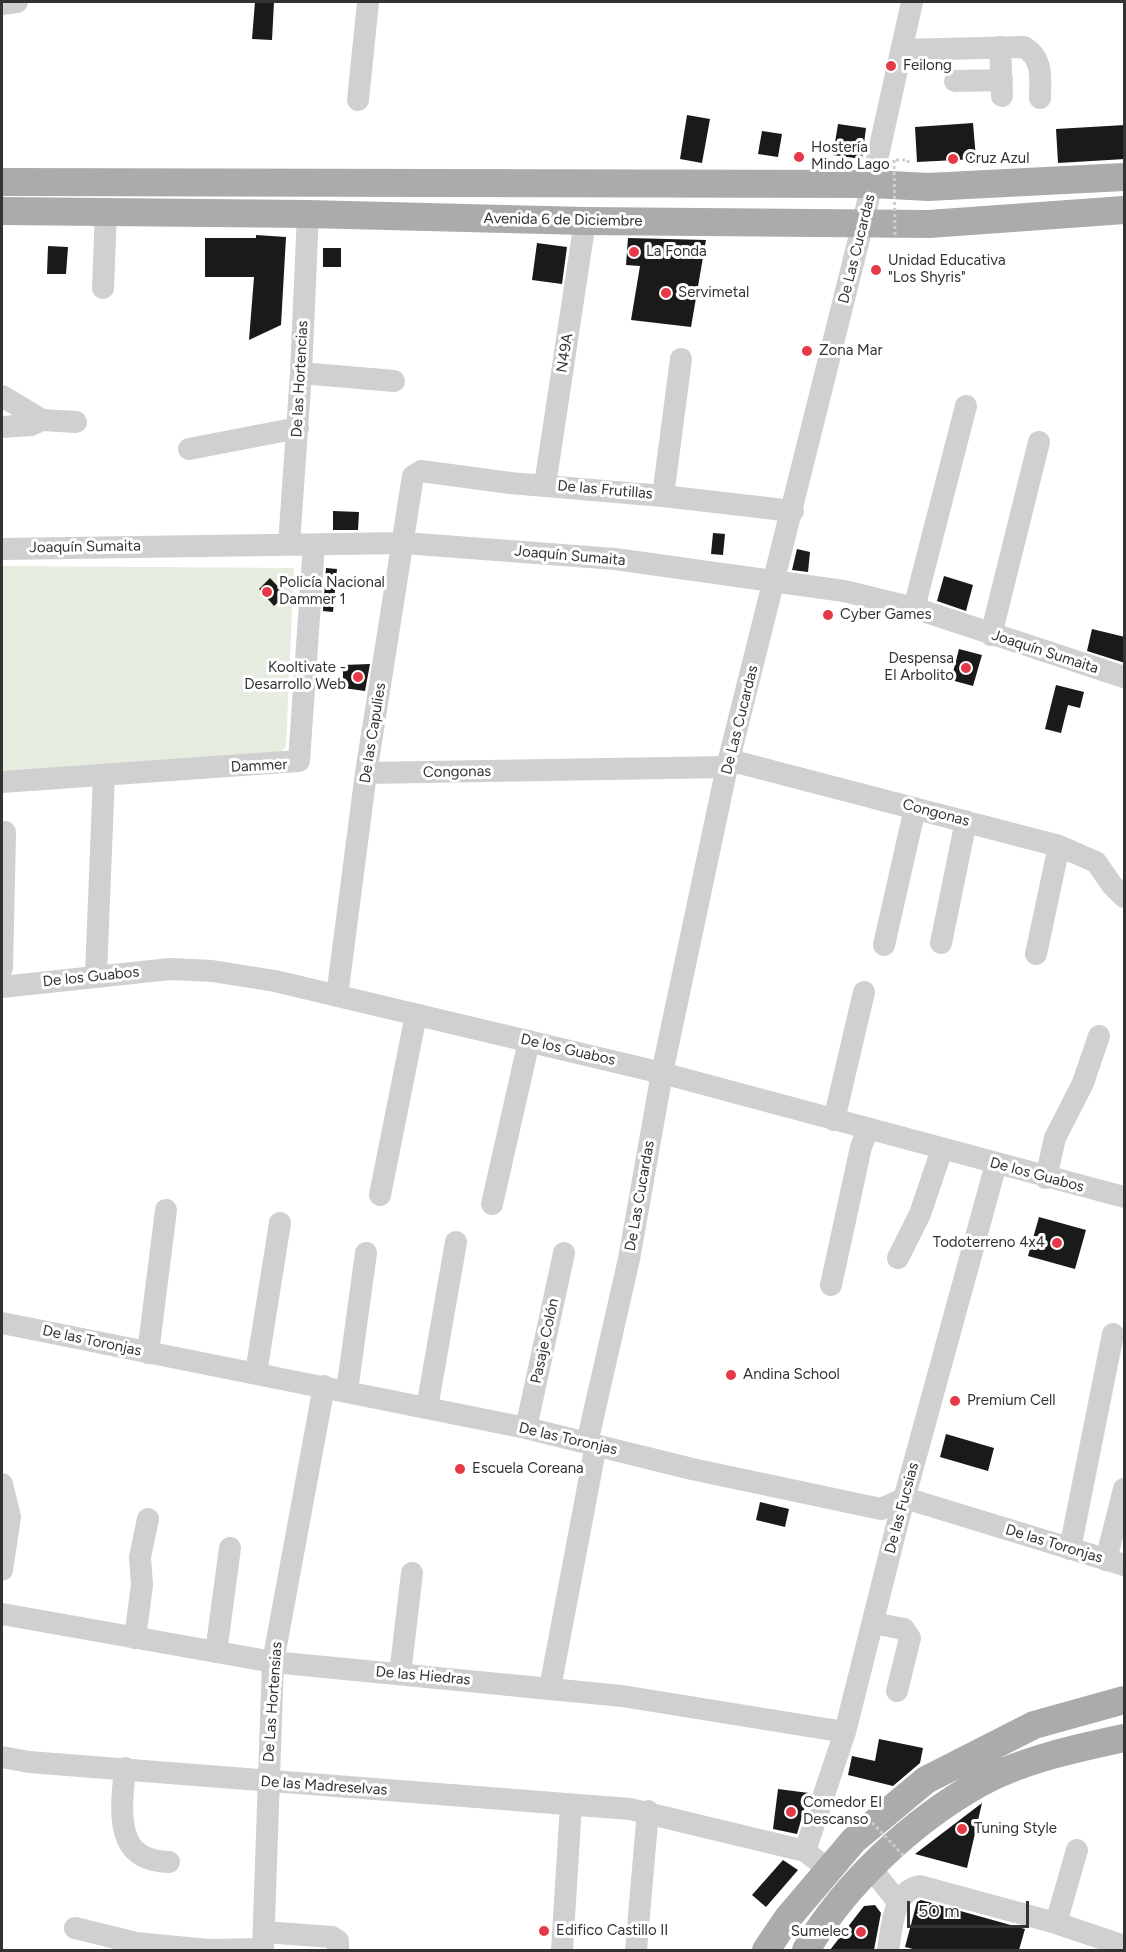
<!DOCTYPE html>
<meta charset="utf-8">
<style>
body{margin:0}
#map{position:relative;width:1126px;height:1952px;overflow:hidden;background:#fff;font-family:Figtree,sans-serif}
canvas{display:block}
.frame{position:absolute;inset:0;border:3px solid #333;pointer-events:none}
.scale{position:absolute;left:907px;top:1901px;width:122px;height:27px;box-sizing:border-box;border:3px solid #333;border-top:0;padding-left:8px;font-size:18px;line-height:21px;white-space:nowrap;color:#333;-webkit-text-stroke:4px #fff;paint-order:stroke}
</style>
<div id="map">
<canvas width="1126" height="1952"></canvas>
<div class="frame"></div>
<div class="scale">50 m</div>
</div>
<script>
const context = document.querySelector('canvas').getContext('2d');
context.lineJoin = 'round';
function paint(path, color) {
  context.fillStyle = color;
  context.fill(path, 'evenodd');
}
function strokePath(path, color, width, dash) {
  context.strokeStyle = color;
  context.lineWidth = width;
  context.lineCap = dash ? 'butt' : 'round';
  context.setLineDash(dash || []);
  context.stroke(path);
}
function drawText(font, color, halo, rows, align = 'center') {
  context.font = font + ' Figtree,sans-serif';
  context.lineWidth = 6;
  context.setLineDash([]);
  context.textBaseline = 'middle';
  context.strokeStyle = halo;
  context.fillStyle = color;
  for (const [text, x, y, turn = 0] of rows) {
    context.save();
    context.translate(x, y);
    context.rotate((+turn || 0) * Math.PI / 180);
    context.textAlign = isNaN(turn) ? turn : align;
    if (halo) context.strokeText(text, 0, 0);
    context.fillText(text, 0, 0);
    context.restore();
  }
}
const green = new Path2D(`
 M 2,566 L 294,568 L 286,747 L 276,756 L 2,771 Z`);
const building = new Path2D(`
 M 255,2 L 274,2 L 272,40 L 252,39 Z
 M 687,115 L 710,119 L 702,163 L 680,159 Z
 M 973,123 L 976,159 L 917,162 L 915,127 Z
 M 838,124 L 866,128 L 862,159 L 833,155 Z
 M 1125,125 L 1125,159 L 1058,163 L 1056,129 Z
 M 762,131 L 782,134 L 778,157 L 758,154 Z
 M 256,235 L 286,237 L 281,325 L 249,340 L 254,277 L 205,277 L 205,238 L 256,238 Z
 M 628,238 L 706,240 L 691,327 L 631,320 L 640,266 L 626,265 Z
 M 537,243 L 567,247 L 562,284 L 532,280 Z
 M 48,246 L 68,247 L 66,274 L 47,274 Z
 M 323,248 L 341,248 L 341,267 L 323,267 Z
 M 333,511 L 359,512 L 358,530 L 333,530 Z
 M 713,533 L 725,534 L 723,555 L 711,554 Z
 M 797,549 L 810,552 L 808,572 L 792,570 Z
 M 326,568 L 337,569 L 333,612 L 323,611 Z
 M 944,576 L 973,585 L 966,611 L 937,601 Z
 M 270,578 L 286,595 L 274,606 L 259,589 Z
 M 1092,629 L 1125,637 L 1125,663 L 1087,651 Z
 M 959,649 L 982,655 L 973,686 L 951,680 Z
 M 370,664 L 365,691 L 343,688 L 343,665 Z
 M 1056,685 L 1084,692 L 1080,708 L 1068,705 L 1061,733 L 1045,729 Z
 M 1039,1217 L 1086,1230 L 1075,1269 L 1028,1256 Z
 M 946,1434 L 994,1448 L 988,1471 L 940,1457 Z
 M 760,1502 L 789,1509 L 785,1527 L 756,1520 Z
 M 879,1739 L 923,1748 L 920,1763 L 893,1786 L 848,1775 L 852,1756 L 875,1761 Z
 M 778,1789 L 809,1793 L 797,1834 L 773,1829 Z
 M 982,1803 L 967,1868 L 915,1854 Z
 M 783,1860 L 798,1870 L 766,1907 L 752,1895 Z
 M 921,1900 L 1025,1929 L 1019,1950 L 917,1950 L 905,1947 L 917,1902 Z
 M 875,1905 L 881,1913 L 874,1950 L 830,1950 L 864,1906 Z`);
const path = new Path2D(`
 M 896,160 L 908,160 L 908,164`);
const minor = new Path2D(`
 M 2,4 L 17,2
 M 1000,47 L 1002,96
 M 901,50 L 1024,47 C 1044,59 1040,78 1040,98
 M 955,81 L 1002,80
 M 358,100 L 368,2
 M 103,288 L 106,212
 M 301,373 L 394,381
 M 2,396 L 42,420 L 76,422
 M 2,427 L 31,425 L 42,420
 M 189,449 L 298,428
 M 545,485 L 585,221
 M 663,496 L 681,359
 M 289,544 L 301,373 L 308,214
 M 2,549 L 404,543 L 615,559 L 844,591 L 914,608 L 1124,677
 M 914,608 L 966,406
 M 991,635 L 1039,442
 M 729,760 L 1059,846 L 1096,862 L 1112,885 L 1124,897
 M 366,773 L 727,767
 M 2,782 L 299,761 L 314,545
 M 941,943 L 966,821
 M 884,945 L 915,808
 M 1036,954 L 1059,846
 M 2,968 L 5,832
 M 96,975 L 104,775
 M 2,987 L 170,969 L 212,971 L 275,981 L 662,1073 L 1124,1197
 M 337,996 L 366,773 L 413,476 L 421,471 L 510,483 L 663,496 L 793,511
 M 834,1120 L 864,992
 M 1046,1178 L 1055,1138 L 1083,1083 L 1099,1036
 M 380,1195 L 416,1015
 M 492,1204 L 529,1041
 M 898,1258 L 920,1214 L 942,1149
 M 831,1285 L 861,1147 L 868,1129
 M 2,1323 L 526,1428 L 692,1469 L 881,1509 L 905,1498 L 1124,1565
 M 148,1353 L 166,1210
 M 256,1373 L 280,1223
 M 347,1391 L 366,1253
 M 427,1408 L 456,1242
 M 526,1428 L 564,1253
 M 587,1443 L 629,1259 L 662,1073 L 727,767 L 863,223 L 912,2
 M 2,1484 L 10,1517 L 2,1570
 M 1070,1549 L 1113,1334
 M 1106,1560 L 1124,1489
 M 2,1614 L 273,1662 L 622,1696 L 845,1732
 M 873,1623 L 904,1629 L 910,1638 L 897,1691
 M 135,1638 L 142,1585 L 140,1557 L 148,1519
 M 216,1652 L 230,1548
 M 400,1674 L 412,1573
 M 550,1688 L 596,1445
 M 2,1757 L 29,1762 L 630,1809 L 805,1851 L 829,1870
 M 125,1768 C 121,1810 113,1861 169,1862
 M 805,1851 L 845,1732 L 897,1525 L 996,1164
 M 870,1867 L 898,1902
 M 1056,1923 L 1077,1850
 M 75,1928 L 136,1943 L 208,1950 L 263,1949
 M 264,1932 L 332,1937 L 338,1941 L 338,1950
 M 263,1950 L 273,1662 L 324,1386
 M 562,1950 L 571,1805
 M 636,1950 L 648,1811
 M 888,1950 C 892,1929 892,1891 920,1886 L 1056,1923 L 1124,1946`);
const major = new Path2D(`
 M 2,182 L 872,184 L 928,187 L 1124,177
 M 2,211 L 308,214 L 585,221 L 929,224 L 1124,210
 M 766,1950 L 787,1919 L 854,1840 L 926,1780 L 1034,1725 L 1124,1700
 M 806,1950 C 845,1884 912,1821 980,1783 C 1022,1760 1077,1748 1124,1738`);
const pathBridge = new Path2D(`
 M 894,160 L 895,235
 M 864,1814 L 904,1856`);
const markers = [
 [891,66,6,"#e63946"],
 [799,157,6,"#e63946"],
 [953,159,6,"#e63946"],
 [634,252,6,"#e63946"],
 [876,270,6,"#e63946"],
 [666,293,6,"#e63946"],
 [807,351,6,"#e63946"],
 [267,592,6,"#e63946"],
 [828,615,6,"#e63946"],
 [966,668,6,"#e63946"],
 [358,677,6,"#e63946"],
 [1057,1243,6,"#e63946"],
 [731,1375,6,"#e63946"],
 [955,1401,6,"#e63946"],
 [460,1469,6,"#e63946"],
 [791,1812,6,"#e63946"],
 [962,1829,6,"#e63946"],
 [544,1931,6,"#e63946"],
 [861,1932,6,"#e63946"]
];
const poiNames = [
 ["Feilong",903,66],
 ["Hostería",811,148],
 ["Mindo Lago",811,165],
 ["Cruz Azul",965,159],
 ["La Fonda",646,252],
 ["Unidad Educativa",888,261],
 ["\"Los Shyris\"",888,278],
 ["Servimetal",678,293],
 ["Zona Mar",819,351],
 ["Policía Nacional",279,583],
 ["Dammer 1",279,600],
 ["Cyber Games",840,615],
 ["Despensa",954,659,"right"],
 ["El Arbolito",954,676,"right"],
 ["Kooltivate -",346,668,"right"],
 ["Desarrollo Web",346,685,"right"],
 ["Todoterreno 4x4",1045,1243,"right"],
 ["Andina School",743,1375],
 ["Premium Cell",967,1401],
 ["Escuela Coreana",472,1469],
 ["Comedor El",803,1803],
 ["Descanso",803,1820],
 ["Tuning Style",974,1829],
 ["Edifico Castillo II",556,1931],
 ["Sumelec",849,1932,"right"]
];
const streetNames = [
 ["Avenida 6 de Diciembre",563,220,1],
 ["De Las Cucardas",857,249,-76],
 ["N49A",565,353,-81],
 ["De las Hortencias",300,379,-87],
 ["De las Frutillas",605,490,5],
 ["Joaquín Sumaita",85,547,-1],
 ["Joaquín Sumaita",570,556,5],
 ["Joaquín Sumaita",1045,652,18],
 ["De Las Cucardas",740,720,-76],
 ["De las Capulies",373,733,-81],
 ["Dammer",259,766,-3],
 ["Congonas",457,772,-1],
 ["Congonas",936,813,15],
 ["De los Guabos",91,977,-6],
 ["De los Guabos",568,1050,13],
 ["De los Guabos",1037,1175,15],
 ["De Las Cucardas",640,1196,-80],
 ["De las Toronjas",92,1341,12],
 ["Pasaje Colón",545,1341,-78],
 ["De las Toronjas",568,1439,13],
 ["De las Fucsias",902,1508,-75],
 ["De las Toronjas",1054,1544,17],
 ["De las Hiedras",423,1676,5],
 ["De Las Hortensias",273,1702,-86],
 ["De las Madreselvas",324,1786,4]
];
paint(green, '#e6ecdf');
paint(building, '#1a1a1a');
strokePath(path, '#cdcdcd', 3, [3, 3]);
strokePath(minor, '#d0d0d0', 22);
strokePath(major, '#ababab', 28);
strokePath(pathBridge, '#cdcdcd', 3, [3, 3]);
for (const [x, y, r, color] of markers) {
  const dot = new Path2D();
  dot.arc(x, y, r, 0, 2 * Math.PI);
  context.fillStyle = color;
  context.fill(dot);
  strokePath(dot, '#fff', 2);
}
drawText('15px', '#333', '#fff', poiNames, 'left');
drawText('15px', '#333', '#fff', streetNames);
</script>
